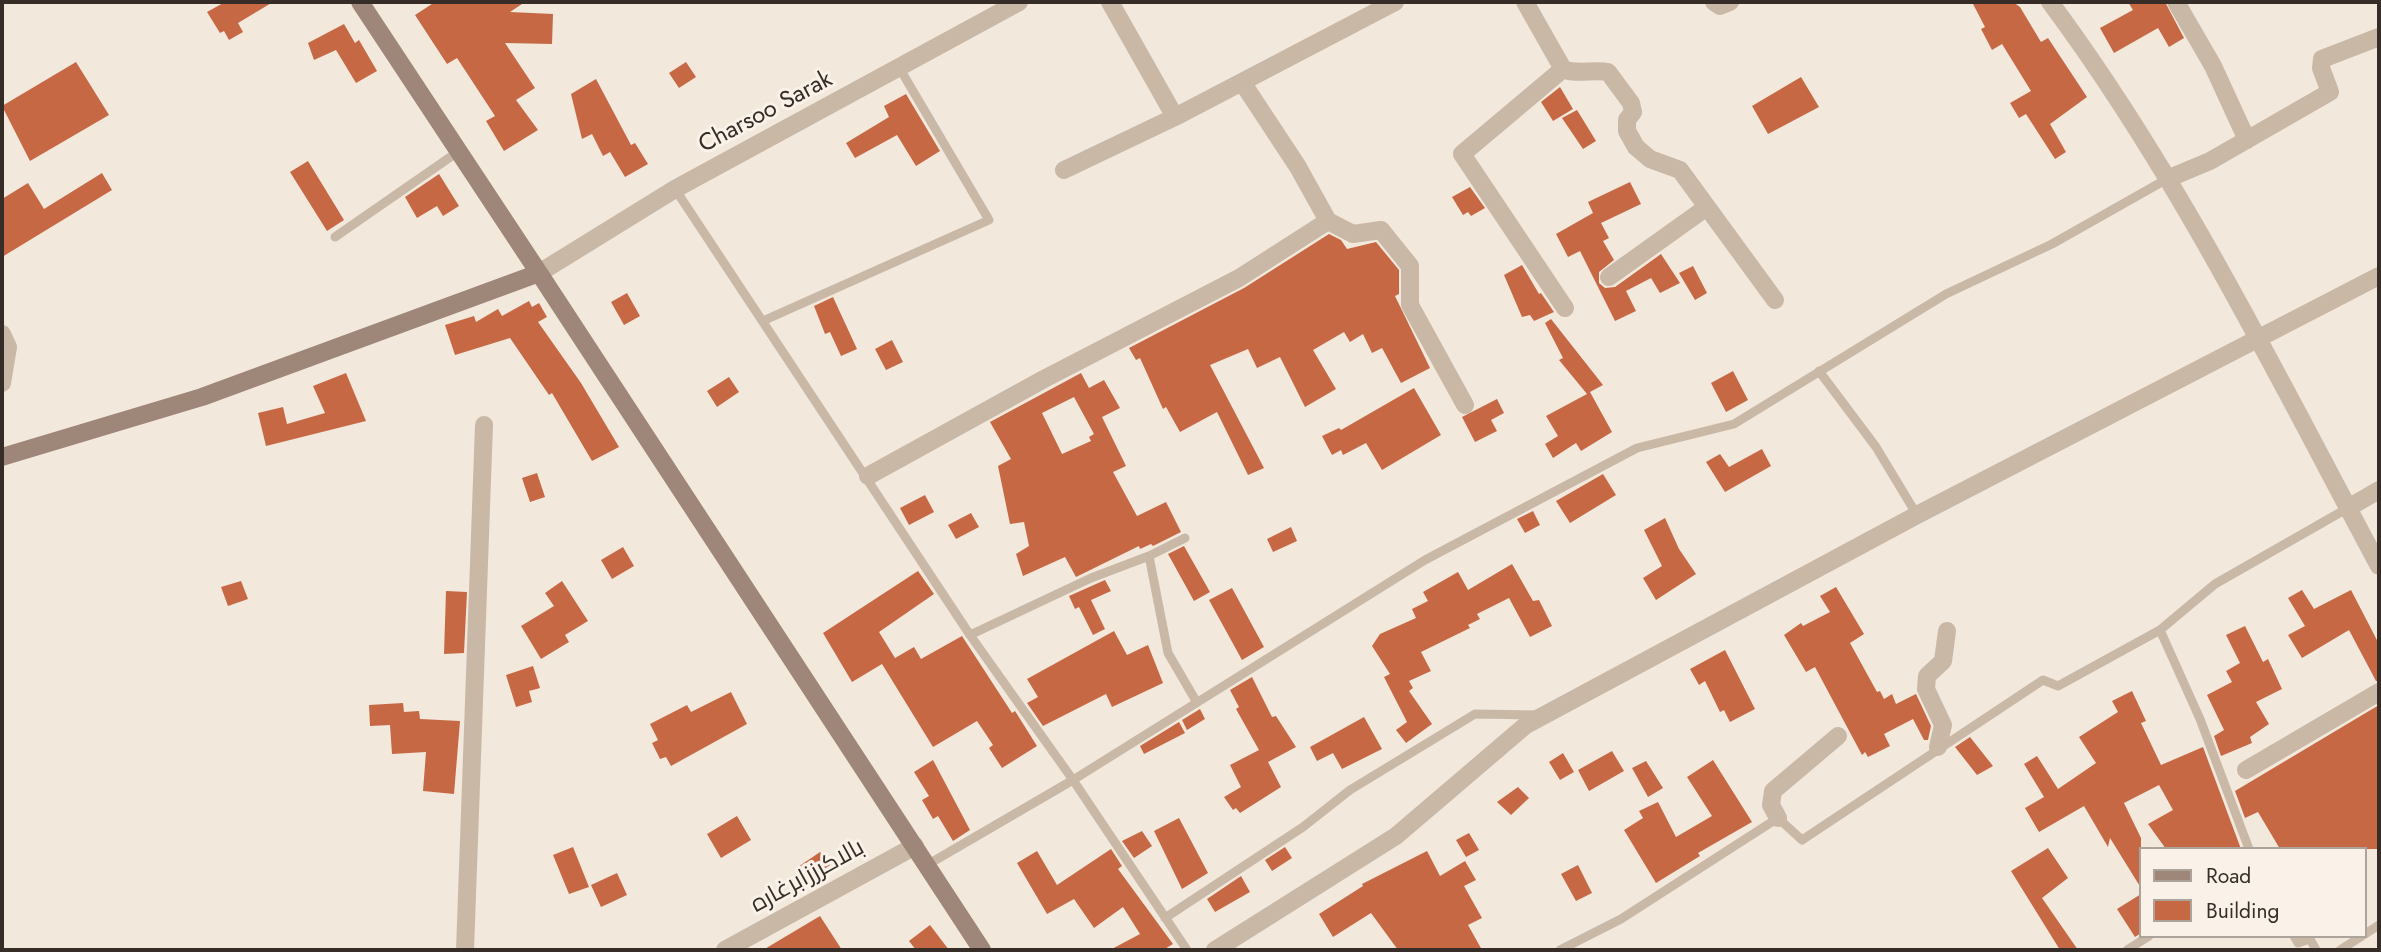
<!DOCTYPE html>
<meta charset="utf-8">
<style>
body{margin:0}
#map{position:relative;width:2381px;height:952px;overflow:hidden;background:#f2e8dc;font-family:Jost,sans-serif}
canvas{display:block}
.frame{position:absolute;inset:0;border:4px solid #372d28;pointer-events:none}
.legend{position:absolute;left:2139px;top:847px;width:228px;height:91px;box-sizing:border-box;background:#faf2e8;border:2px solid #aca39b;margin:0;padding:9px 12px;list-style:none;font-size:21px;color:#372d28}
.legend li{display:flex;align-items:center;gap:14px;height:35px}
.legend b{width:35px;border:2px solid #aca39b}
</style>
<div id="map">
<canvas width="2381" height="952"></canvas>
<div class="frame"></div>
<ul class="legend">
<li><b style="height:9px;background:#9e8779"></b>Road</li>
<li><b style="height:19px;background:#c76845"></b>Building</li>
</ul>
</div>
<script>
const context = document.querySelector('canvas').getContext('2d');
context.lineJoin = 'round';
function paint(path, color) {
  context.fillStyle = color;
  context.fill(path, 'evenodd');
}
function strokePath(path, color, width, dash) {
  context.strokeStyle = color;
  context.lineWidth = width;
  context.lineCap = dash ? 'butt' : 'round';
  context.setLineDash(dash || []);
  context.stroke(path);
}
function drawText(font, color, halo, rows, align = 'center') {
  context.font = font + ' Jost,Cairo,sans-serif';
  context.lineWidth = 6;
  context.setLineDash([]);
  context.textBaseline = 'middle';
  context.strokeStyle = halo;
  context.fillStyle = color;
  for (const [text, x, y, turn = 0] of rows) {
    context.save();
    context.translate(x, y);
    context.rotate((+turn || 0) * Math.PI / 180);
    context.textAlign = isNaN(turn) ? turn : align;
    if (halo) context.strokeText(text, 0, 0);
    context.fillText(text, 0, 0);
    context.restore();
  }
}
const building = new Path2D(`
 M 225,2 L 273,2 L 238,23 L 243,32 L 229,40 L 224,31 L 220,33 L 207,12 Z
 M 435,2 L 525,2 L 510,12 L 553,14 L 552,44 L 505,43 L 535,88 L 516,100 L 538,130 L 504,151 L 486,121 L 495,116 L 457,58 L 447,64 L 415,15 Z
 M 1972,2 L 2013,2 L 2020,7 L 2041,42 L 2048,38 L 2087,97 L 2050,124 L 2066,152 L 2055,159 L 2026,114 L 2019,118 L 2010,103 L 2031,91 L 2002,44 L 1992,50 L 1981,29 L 1985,27 Z
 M 2128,2 L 2165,2 L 2184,38 L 2169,47 L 2158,28 L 2114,53 L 2100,28 L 2133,10 Z
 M 344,24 L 355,43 L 359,40 L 377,71 L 356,83 L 336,50 L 314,60 L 308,43 Z
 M 76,62 L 109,115 L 30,161 L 2,106 Z
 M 686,62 L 696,77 L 679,88 L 669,73 Z
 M 1801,77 L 1819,107 L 1768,134 L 1752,106 Z
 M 596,79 L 631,145 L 635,143 L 648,164 L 625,177 L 610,152 L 603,156 L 592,134 L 582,139 L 571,94 Z
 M 1560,87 L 1573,109 L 1553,121 L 1541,102 Z
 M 906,94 L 940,151 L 916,166 L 897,135 L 855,158 L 846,143 L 889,117 L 884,106 Z
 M 1577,110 L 1596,141 L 1583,149 L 1562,118 Z
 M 308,161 L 344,220 L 327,231 L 290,172 Z
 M 102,173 L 112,190 L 2,257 L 2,199 L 28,183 L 44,209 Z
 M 439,174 L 459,206 L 443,216 L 437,206 L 417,218 L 405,197 Z
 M 1630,182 L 1641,204 L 1601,223 L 1609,238 L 1603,241 L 1614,260 L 1599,272 L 1599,283 L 1605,288 L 1615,287 L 1661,254 L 1680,283 L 1660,293 L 1651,278 L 1626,291 L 1636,311 L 1615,321 L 1580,251 L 1568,257 L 1556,234 L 1593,213 L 1588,202 Z
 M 1470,187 L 1485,208 L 1471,216 L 1468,212 L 1463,215 L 1452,197 Z
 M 1329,234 L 1341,240 L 1347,249 L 1376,242 L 1399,270 L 1399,294 L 1395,296 L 1430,368 L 1401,383 L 1382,348 L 1372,353 L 1363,334 L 1350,342 L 1344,332 L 1313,350 L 1336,389 L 1305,407 L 1280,357 L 1257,368 L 1248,349 L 1210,365 L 1264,468 L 1248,475 L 1217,412 L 1180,432 L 1166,407 L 1163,409 L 1140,358 L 1136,360 L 1129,348 L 1244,288 Z
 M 1522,265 L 1539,294 L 1541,293 L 1554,312 L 1534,321 L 1530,315 L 1522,317 L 1504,275 Z
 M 1693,266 L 1707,293 L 1695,300 L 1679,273 Z
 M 627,293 L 640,316 L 624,325 L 611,302 Z
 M 833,297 L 857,349 L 841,356 L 830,332 L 825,334 L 814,306 Z
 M 529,301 L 532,307 L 539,303 L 547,317 L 538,322 L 581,383 L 619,447 L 592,461 L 552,393 L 549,395 L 510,338 L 455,355 L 445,325 L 474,316 L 476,322 L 498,309 L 502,316 Z
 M 1551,319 L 1603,385 L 1590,392 L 1612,432 L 1581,451 L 1576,443 L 1553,458 L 1545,444 L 1558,436 L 1546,416 L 1587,394 L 1559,360 L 1563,358 L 1545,323 Z
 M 892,340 L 903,362 L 886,370 L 875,349 Z
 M 1733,371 L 1748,400 L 1726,412 L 1711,383 Z
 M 346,373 L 366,421 L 266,446 L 258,413 L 283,407 L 287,424 L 325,413 L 313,386 Z
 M 1081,373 L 1089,388 L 1104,380 L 1120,408 L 1102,417 L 1126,466 L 1113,472 L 1137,516 L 1166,502 L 1181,532 L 1153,546 L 1151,544 L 1140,549 L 1139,546 L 1076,577 L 1065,557 L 1023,576 L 1016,554 L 1029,546 L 1024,522 L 1010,524 L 998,466 L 1011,459 L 990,422 ZM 1074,397 L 1094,434 L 1089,437 L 1091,441 L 1062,454 L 1042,413 Z
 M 729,377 L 739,392 L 717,407 L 707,391 Z
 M 1414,388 L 1441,435 L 1382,470 L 1366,443 L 1343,455 L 1341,450 L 1332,455 L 1322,436 L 1339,428 L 1341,430 Z
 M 1497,399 L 1504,413 L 1491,420 L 1497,431 L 1475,442 L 1462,417 Z
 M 1762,449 L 1771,466 L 1725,492 L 1706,462 L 1720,454 L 1729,467 Z
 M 537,473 L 545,497 L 530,502 L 522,478 Z
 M 1603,474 L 1616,495 L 1570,523 L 1556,501 Z
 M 925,495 L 934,512 L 909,525 L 900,508 Z
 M 1533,511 L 1540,525 L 1525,533 L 1517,519 Z
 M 971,513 L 979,527 L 956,539 L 948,525 Z
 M 1665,518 L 1679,549 L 1696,574 L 1656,600 L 1643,578 L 1662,566 L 1644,530 Z
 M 1291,527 L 1297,541 L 1273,552 L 1267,539 Z
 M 1184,546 L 1210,592 L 1194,601 L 1168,554 Z
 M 623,547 L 634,566 L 612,579 L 601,560 Z
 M 1512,564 L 1533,601 L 1539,600 L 1552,626 L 1530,637 L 1509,598 L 1477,614 L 1480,619 L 1468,625 L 1470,628 L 1421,652 L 1431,671 L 1409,681 L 1413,688 L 1409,691 L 1432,724 L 1406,743 L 1396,730 L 1407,722 L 1384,677 L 1390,674 L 1372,646 L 1380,634 L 1416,618 L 1412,609 L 1428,601 L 1423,592 L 1458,572 L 1468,590 Z
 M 918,571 L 934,594 L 879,632 L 895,658 L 914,647 L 921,659 L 962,636 L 1012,713 L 1015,711 L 1037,746 L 1002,768 L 989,748 L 993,745 L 977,721 L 933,747 L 882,664 L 852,682 L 823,633 Z
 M 1105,580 L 1111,591 L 1091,600 L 1105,629 L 1093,635 L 1079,607 L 1075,609 L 1069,596 Z
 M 241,581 L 248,599 L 228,606 L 221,587 Z
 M 562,581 L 588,621 L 565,635 L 569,642 L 541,659 L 521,626 L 554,606 L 545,593 Z
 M 1836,587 L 1864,634 L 1850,643 L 1877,692 L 1880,691 L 1884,699 L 1892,694 L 1896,704 L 1916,694 L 1931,726 L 1928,740 L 1924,740 L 1913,719 L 1884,734 L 1890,746 L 1868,757 L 1865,752 L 1862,755 L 1815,667 L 1806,672 L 1784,635 L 1801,623 L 1803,626 L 1830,612 L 1820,596 Z
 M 1232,588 L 1264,647 L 1242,660 L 1209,600 Z
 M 2302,590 L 2314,609 L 2351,590 L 2379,644 L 2379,681 L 2376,681 L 2349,630 L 2302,658 L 2288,635 L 2305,626 L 2288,598 Z
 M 446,591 L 467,592 L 464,653 L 444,654 Z
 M 2245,626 L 2263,662 L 2268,659 L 2282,689 L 2256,702 L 2269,724 L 2250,737 L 2252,743 L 2221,756 L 2214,736 L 2224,730 L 2207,695 L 2232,682 L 2226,671 L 2240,663 L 2226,635 Z
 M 1114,631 L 1127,655 L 1148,645 L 1163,683 L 1112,707 L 1106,694 L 1043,726 L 1027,703 L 1038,697 L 1027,679 Z
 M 1725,650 L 1755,709 L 1730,722 L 1724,710 L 1720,712 L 1705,681 L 1699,685 L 1690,669 Z
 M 533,666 L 540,688 L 529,691 L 532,702 L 516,707 L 506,675 Z
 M 1252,677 L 1272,717 L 1276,716 L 1296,747 L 1268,762 L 1281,787 L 1240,813 L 1236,808 L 1233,810 L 1224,797 L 1241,787 L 1230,765 L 1259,750 L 1236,709 L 1239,707 L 1230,690 Z
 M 2132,691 L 2146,721 L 2141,723 L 2161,765 L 2203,747 L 2241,849 L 2166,849 L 2148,824 L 2173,810 L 2159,785 L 2124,803 L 2141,838 L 2141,888 L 2110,838 L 2108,847 L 2084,806 L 2039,832 L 2025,808 L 2044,797 L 2024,764 L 2037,756 L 2058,789 L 2096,763 L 2079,737 L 2118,712 L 2112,701 Z
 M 731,692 L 747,724 L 671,766 L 666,757 L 660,759 L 652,743 L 658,740 L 650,724 L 687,705 L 691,712 Z
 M 403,703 L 404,712 L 419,711 L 420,719 L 460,721 L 454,794 L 423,791 L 426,752 L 392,754 L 390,725 L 370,726 L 369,705 Z
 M 2379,705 L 2379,849 L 2280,849 L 2258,812 L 2245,818 L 2235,791 Z
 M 1200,709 L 1205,719 L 1187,730 L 1182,720 Z
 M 1364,717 L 1382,749 L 1342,769 L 1333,753 L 1317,761 L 1310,747 Z
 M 1179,722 L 1185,733 L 1144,754 L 1140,746 Z
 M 1970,737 L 1993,766 L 1977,775 L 1955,747 Z
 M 1612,751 L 1624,771 L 1589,791 L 1578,770 Z
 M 1563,753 L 1574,772 L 1560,780 L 1549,762 Z
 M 933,760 L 970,830 L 953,841 L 938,816 L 933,819 L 922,800 L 929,796 L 914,772 Z
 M 1713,760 L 1752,822 L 1698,853 L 1700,856 L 1656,883 L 1624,830 L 1643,818 L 1639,811 L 1658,802 L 1676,837 L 1712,816 L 1687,777 Z
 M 1646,761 L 1663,788 L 1648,797 L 1632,768 Z
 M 1518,787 L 1529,798 L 1511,815 L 1497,802 Z
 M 737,816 L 751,840 L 721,858 L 707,834 Z
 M 1179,818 L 1208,873 L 1182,889 L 1154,831 Z
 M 1142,831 L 1152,846 L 1134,858 L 1122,841 Z
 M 1469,833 L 1479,850 L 1466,857 L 1456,840 Z
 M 573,847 L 589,887 L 569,894 L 553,855 Z
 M 1285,847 L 1292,858 L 1272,871 L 1265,860 Z
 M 2048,848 L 2068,878 L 2042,898 L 2078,950 L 2060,950 L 2011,871 Z
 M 1111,849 L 1122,866 L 1118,869 L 1173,944 L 1163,950 L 1110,950 L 1140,934 L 1123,907 L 1094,928 L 1074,899 L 1047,914 L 1017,863 L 1037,851 L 1057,885 Z
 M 1427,851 L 1440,876 L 1465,861 L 1476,880 L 1464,886 L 1482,918 L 1468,925 L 1482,950 L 1398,950 L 1371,913 L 1333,937 L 1319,914 L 1363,886 L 1362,884 Z
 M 820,852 L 830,865 L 807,881 L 798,867 Z
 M 1578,865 L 1592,893 L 1576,901 L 1561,874 Z
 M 617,873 L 627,895 L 601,907 L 591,885 Z
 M 1241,876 L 1250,892 L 1215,912 L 1207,899 Z
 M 2141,894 L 2141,933 L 2135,937 L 2117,909 Z
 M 820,916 L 842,950 L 763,950 Z
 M 930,925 L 949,950 L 916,950 L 909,941 Z`);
const service = new Path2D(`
 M 675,189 L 970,635 L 1073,780 L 1187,950
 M 335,237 L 459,151
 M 765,320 L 989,220 L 900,69
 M 1819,371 L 1876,447 L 1917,515
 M 1149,556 L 1168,653 L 1196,701
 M 2160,630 L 2200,719 L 2249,849
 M 970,635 L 1091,578 L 1149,556 L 1185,538
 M 927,865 L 1073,780 L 1425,560 L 1637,448 L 1734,424 L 1946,294 L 2052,244 L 2167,179
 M 1165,918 L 1303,827 L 1350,790 L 1475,714 L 1535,715
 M 2365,934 L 2379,925
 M 2294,936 L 2298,943 L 2310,939 L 2316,950
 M 1560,950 L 1621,919 L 1778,818 L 1802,840 L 2043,680 L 2058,686 L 2160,630 L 2215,584 L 2348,508
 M 2127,950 L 2149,936
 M 2340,950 L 2362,936`);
const minor = new Path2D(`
 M 1110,2 L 1175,117
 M 1525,2 L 1563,69 C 1576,75 1593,69 1608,72 L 1631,103 L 1633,112 L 1627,120 L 1627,131 L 1636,147 L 1650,159 L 1680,170 L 1775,300
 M 1714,2 L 1720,6 L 1730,2
 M 2176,2 L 2213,66 L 2247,140
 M 1563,69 L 1462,154 L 1565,308
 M 1242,82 L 1298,167 L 1328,221 L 1353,234 L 1381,230 L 1410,266 L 1410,305 L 1465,405
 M 1064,170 L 1175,117 L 1395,2
 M 2167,179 L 2210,161 L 2330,92 L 2321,68 L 2322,59 L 2379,37
 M 1609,277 L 1707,207
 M 2,334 L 8,347 L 2,383
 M 868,476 L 1044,379 L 1239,278 L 1328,221
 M 2348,508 L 2379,490
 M 1938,747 L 1943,725 L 1926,689 L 1927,676 L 1943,661 L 1947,631
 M 2246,770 L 2379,692
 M 1778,818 L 1771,805 L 1773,791 L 1838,736
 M 465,950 L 484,425
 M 1215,950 L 1396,836 L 1526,725 L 1917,515 L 2379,276`);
const tertiary = new Path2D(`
 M 2050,2 C 2180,177 2276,374 2379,566
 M 539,273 L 675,189 L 1019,2
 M 725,950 L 915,846`);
const secondary = new Path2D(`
 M 539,273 L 982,950
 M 2,457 L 202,397 L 539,273 L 360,2`);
const streetNames = [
 ["Charsoo Sarak",766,113,-28],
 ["بالاکرززابرغاره",808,877,-29]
];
paint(building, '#c76845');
strokePath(service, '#cab8a7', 9);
strokePath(minor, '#cab8a7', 18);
strokePath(tertiary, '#cab8a7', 18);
strokePath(secondary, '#9e8779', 18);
drawText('24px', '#372d28', '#faf2e8', streetNames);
</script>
